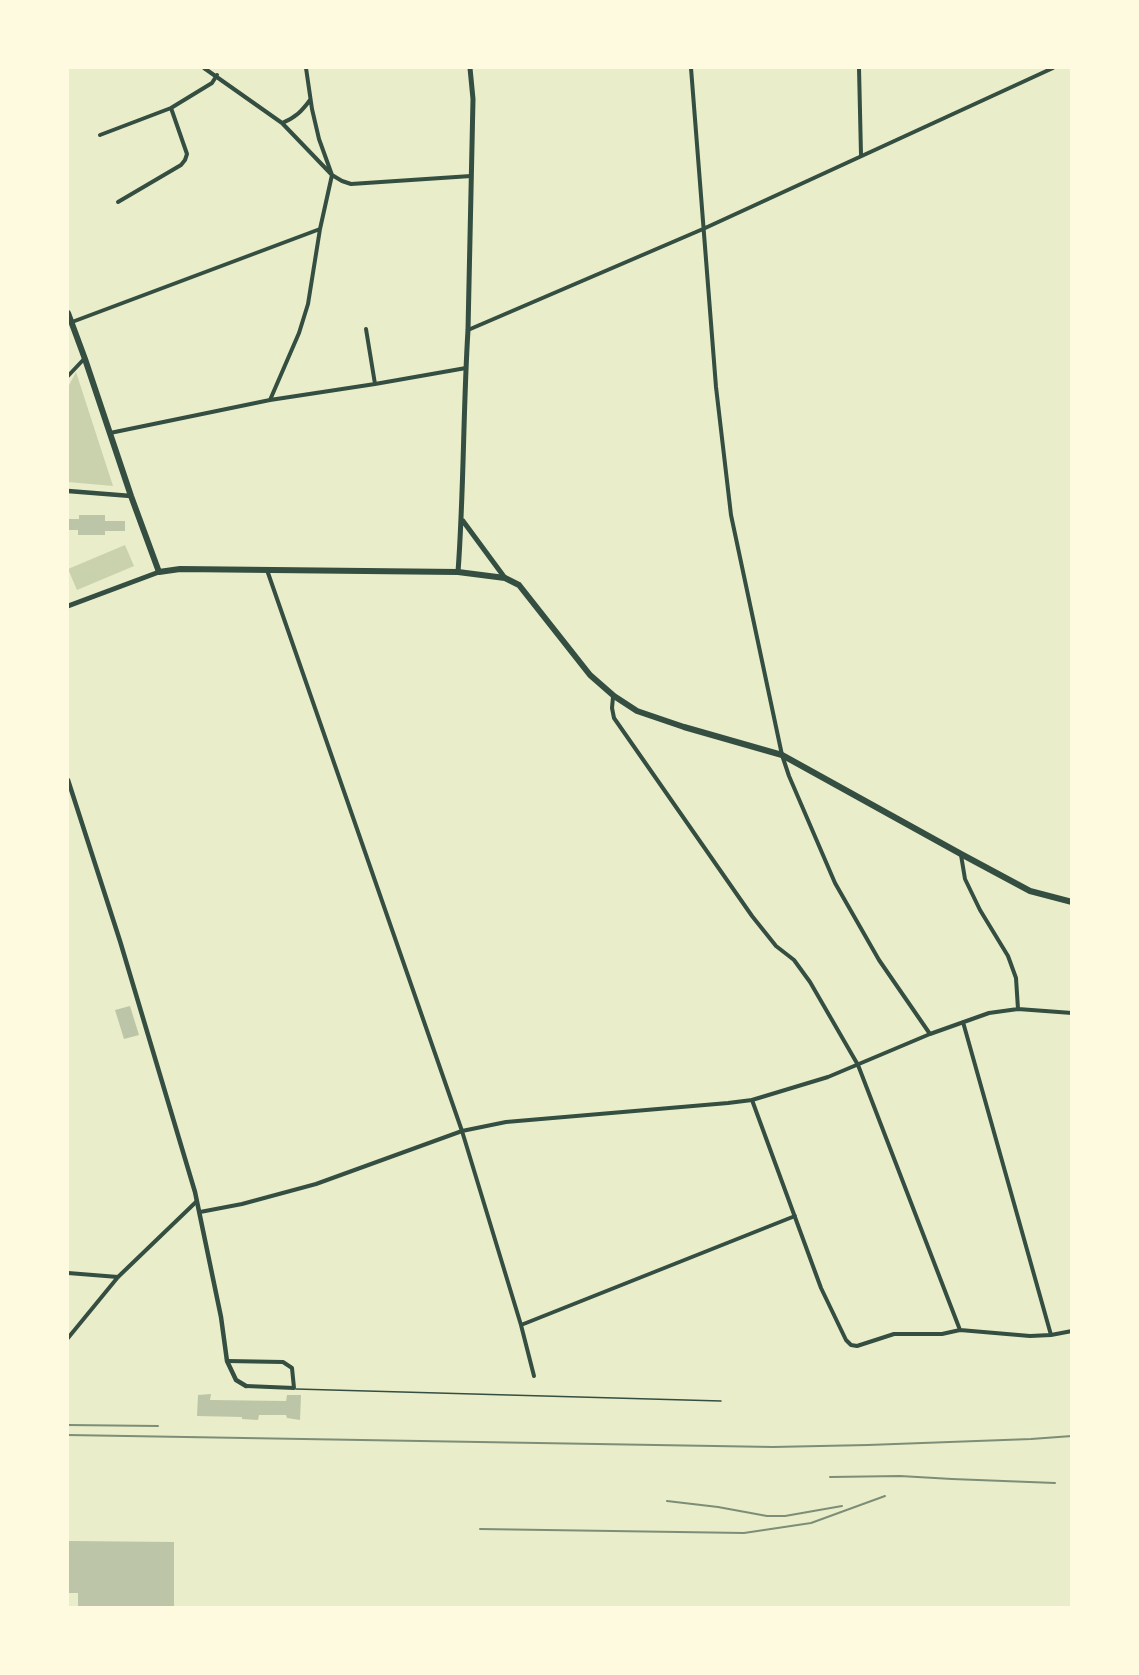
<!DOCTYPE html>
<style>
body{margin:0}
#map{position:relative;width:1139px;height:1675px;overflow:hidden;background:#e9edc9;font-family:"Asap Condensed",sans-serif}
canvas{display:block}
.frame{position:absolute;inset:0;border:69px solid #fefae0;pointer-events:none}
</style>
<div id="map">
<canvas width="1139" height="1675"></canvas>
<div class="frame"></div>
</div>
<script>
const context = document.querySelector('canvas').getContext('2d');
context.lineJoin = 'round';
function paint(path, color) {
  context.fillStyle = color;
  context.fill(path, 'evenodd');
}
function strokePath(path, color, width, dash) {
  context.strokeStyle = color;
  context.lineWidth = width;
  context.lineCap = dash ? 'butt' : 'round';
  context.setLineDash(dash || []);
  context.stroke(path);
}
const green = new Path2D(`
 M 76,372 L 113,486 L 68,482 L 68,387 Z
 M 125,545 L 134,566 L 77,590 L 68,569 Z`);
const building = new Path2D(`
 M 79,515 L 105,515 L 105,521 L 125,521 L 125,531 L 105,531 L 105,535 L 78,535 L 78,530 L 68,530 L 68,519 L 79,519 Z
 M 130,1006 L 139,1035 L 124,1039 L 115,1010 Z
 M 211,1394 L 210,1400 L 286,1401 L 287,1395 L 301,1395 L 300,1420 L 287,1418 L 286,1415 L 259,1415 L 258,1420 L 242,1419 L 242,1417 L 197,1416 L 198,1395 Z
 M 68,1541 L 174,1542 L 174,1608 L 78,1608 L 78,1593 L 68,1593 Z`);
const service = new Path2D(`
 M 296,1389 L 721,1401`);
const minor = new Path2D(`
 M 204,68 L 282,123 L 332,175 L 320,229 L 308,304 L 299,333 L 270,400
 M 306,68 L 312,109 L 319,139 L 332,175 L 342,181 L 351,184 L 471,176
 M 691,68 L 716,387 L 731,515 L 782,755 L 789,776 L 835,883 L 879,960 L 930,1034
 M 859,68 L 861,155
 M 282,123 C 295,118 302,111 310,100
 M 100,135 L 171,108 L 212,83 L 217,75
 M 118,202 L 181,165 L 185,160 L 187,154 L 171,108
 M 72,322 L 320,229
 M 366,329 L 375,384
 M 468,330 L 703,229 L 1053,68
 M 68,376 L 84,359
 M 110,433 L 270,400 L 375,384 L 466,368
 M 267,570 L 462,1131 L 521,1325 L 534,1376
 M 613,697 L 612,708 L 614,718 L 752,916 L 776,946 L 794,960 L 810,982 L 858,1065 L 960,1330
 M 961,855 L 965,879 L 980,910 L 1008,956 L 1016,978 L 1018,1009
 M 963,1022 L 1051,1335
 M 752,1100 L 821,1288 L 846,1340 L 851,1345 L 857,1346 L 894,1334 L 942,1334 L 960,1330 L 1030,1336 L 1051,1335 L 1072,1331
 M 200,1212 L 242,1204 L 316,1184 L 462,1131 L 506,1122 L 728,1103 L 752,1100 L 828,1077 L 930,1034 L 989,1013 L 1018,1009 L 1072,1013
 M 68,1273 L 118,1277
 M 521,1325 L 795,1216
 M 68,1338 L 118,1277 L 197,1201
 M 227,1361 L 283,1362 L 292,1368 L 294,1388 L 246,1386`);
const tertiary = new Path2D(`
 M 68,491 L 131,496
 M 68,780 L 120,941 L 195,1192 L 221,1317 L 227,1361 L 236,1380 L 246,1386`);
const secondary = new Path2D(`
 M 463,521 L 505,578
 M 458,572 C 464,491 463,410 468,330 L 473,99 L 470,68
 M 68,606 L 159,572`);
const primary = new Path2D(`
 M 68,313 L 85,359 L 131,496 L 159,572 L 180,569 L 458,572 L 505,578 L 519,585 L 590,675 L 614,696 L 637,711 L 684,727 L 782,755 L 961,854 L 1030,891 L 1072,902`);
const rail = new Path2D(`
 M 68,1425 L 158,1426
 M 68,1435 L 773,1447 L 868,1445 L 1031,1439 L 1072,1436
 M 830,1477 L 900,1476 L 952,1479 L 1055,1483
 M 667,1501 L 718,1507 L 767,1516 L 785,1516 L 842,1506
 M 480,1529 L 744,1533 L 811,1523 L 885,1496`);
paint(green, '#cad2ad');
paint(building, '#bcc5a7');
strokePath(service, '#344e41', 1.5);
strokePath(minor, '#344e41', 4);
strokePath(tertiary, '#344e41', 4.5);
strokePath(secondary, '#344e41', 5);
strokePath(primary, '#344e41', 6);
strokePath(rail, '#7c8e77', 2);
</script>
